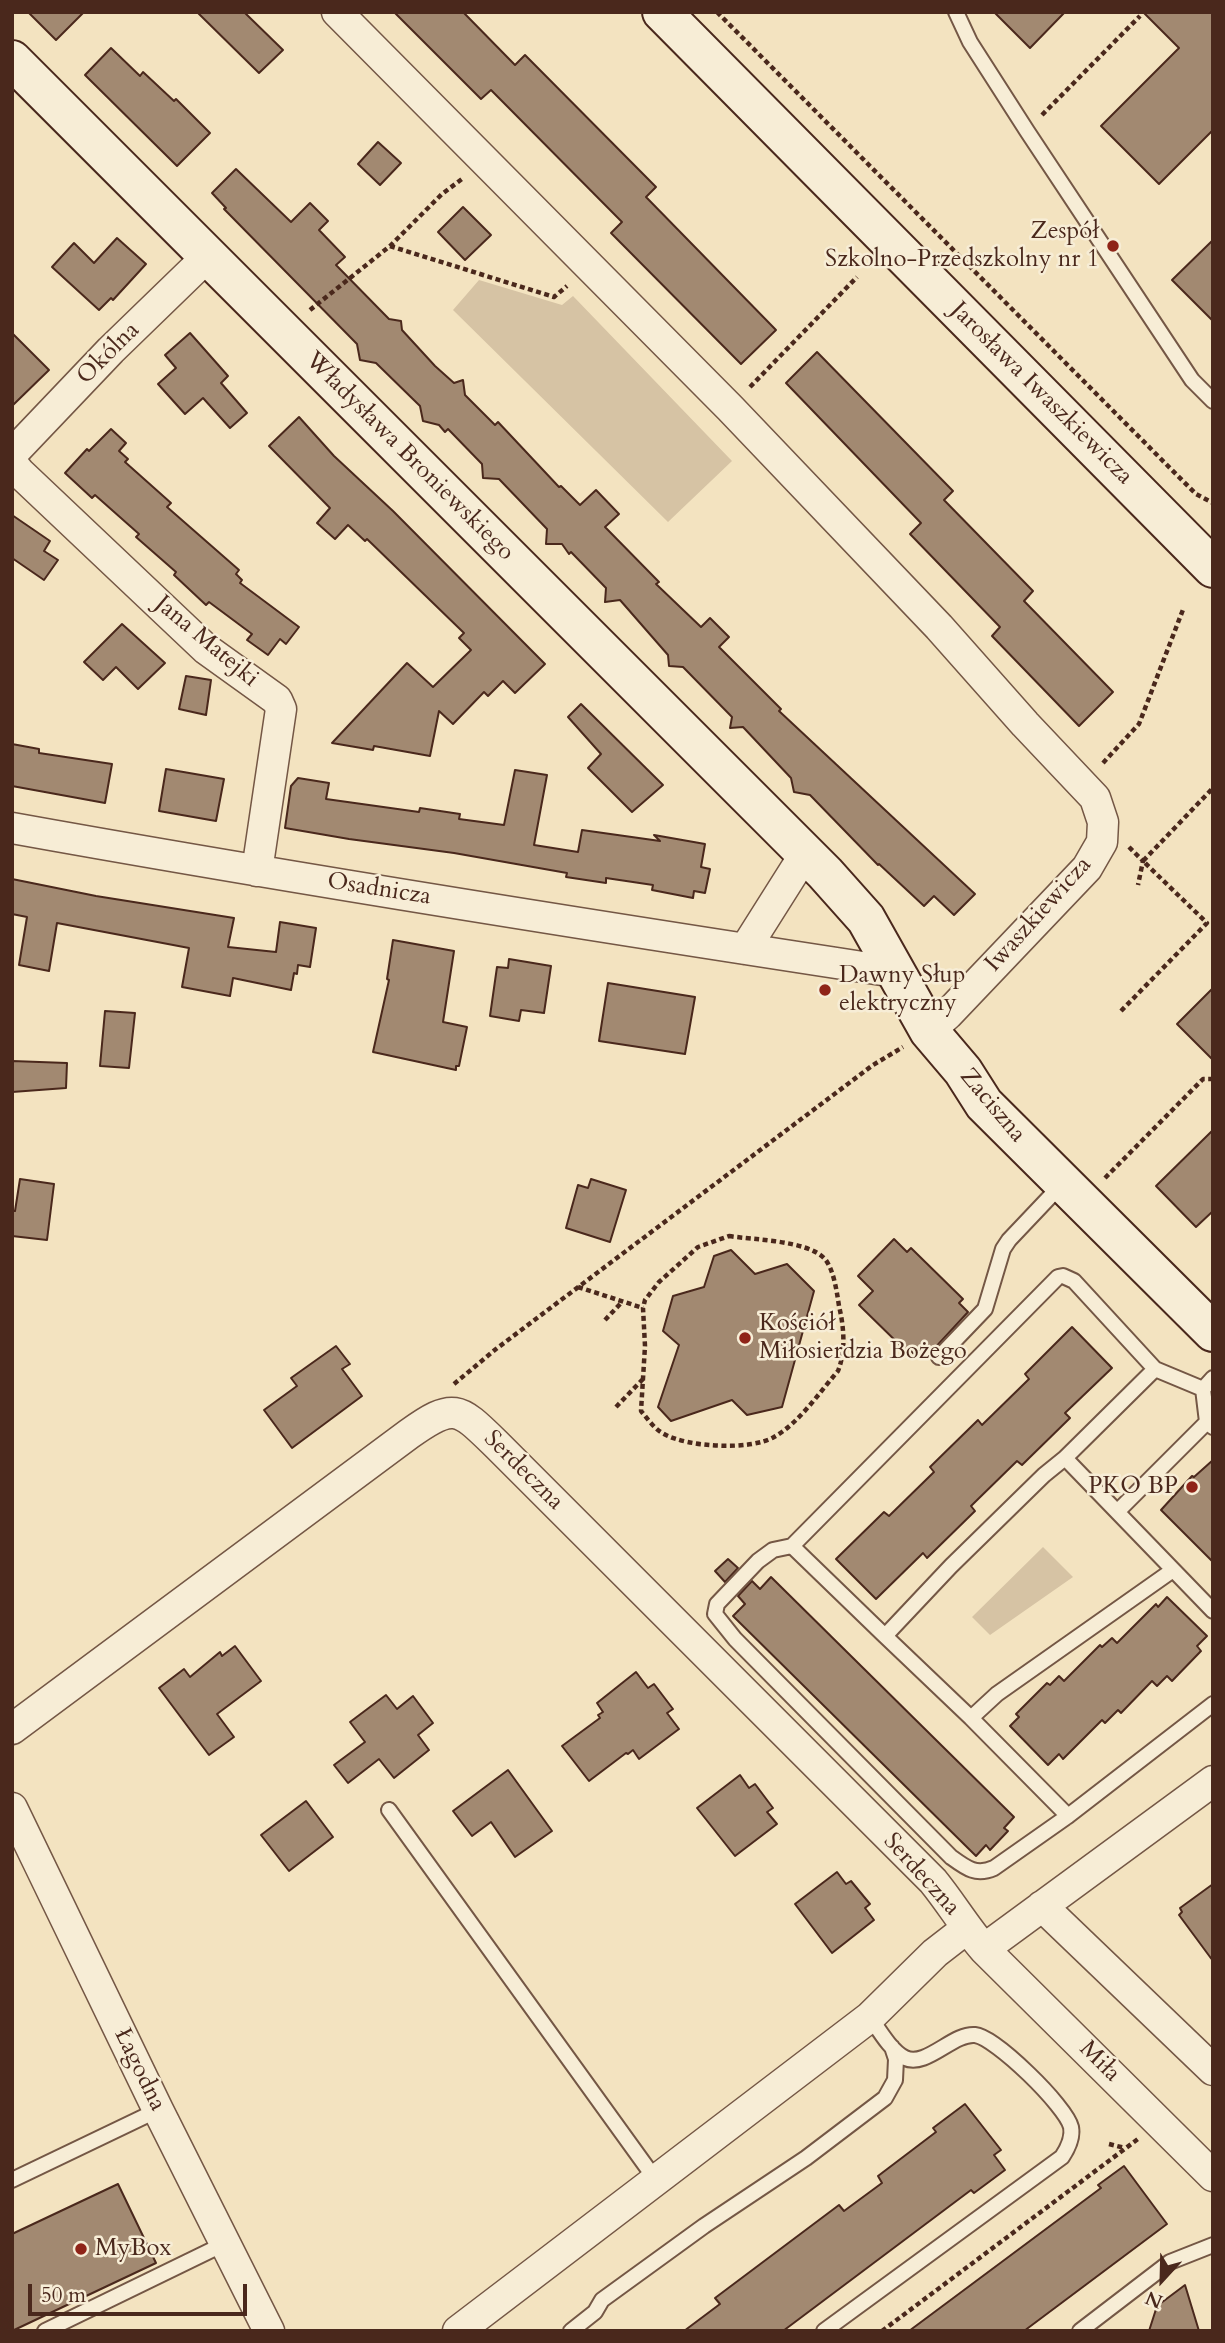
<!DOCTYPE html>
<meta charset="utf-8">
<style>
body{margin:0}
#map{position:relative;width:1225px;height:2343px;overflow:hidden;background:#f3e3c0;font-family:Cardo,serif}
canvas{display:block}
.frame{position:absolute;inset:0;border:14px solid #4a281c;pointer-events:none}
.north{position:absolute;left:1127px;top:2245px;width:70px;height:70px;-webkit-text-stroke:5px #f7edd6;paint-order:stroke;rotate:202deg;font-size:19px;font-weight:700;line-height:28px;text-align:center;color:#4a281c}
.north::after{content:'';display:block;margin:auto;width:24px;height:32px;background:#4a281c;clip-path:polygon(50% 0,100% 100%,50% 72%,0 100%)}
.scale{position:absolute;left:28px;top:2284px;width:219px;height:32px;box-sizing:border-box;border:4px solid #4a281c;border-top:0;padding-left:9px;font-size:21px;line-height:24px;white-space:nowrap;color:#4a281c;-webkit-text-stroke:5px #f7edd6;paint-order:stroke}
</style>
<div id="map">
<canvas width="1225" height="2343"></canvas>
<div class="frame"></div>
<div class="north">N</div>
<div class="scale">50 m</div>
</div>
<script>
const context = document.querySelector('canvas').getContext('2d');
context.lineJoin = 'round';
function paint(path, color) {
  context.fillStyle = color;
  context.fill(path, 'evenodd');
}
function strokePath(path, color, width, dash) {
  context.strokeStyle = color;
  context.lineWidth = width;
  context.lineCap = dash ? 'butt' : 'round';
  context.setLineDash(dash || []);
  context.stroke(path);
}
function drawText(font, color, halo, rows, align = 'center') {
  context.font = font + ' Cardo,serif';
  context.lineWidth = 5;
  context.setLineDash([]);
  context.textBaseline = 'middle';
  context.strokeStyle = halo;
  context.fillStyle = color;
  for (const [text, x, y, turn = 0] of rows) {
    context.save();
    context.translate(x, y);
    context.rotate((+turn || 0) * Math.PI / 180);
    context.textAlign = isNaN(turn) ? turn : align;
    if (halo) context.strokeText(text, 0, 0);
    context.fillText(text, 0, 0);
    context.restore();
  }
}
const green = new Path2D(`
 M 479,280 L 562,305 L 573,296 L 732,461 L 668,522 L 453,310 Z
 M 1043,1547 L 1073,1577 L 990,1635 L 972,1617 Z`);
const building = new Path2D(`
 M 28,12 L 84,12 L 56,40 Z
 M 197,12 L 244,12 L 283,50 L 259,73 Z
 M 394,12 L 463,12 L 515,65 L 525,55 L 656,187 L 646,197 L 776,330 L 741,364 L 611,233 L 622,222 L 491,90 L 481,99 Z
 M 994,12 L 1065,12 L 1030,48 Z
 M 1143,12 L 1213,12 L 1213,130 L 1159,184 L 1101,126 L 1179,48 Z
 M 111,48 L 140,76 L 143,72 L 174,101 L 176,99 L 210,133 L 177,166 L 85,75 Z
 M 378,142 L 401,163 L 380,185 L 358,164 Z
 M 236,169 L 291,222 L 310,203 L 328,221 L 319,230 L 345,257 L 336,265 L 389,319 L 401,321 L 402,330 L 435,366 L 454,383 L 463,380 L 465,395 L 495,425 L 498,422 L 559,487 L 561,486 L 580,505 L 596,490 L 619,514 L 605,527 L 659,582 L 656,584 L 701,627 L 710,618 L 729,637 L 719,647 L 781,709 L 779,711 L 975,894 L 954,915 L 934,896 L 924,906 L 879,864 L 878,865 L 810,795 L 794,792 L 791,778 L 743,727 L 730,728 L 732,717 L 683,667 L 669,666 L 668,655 L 620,600 L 605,602 L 606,588 L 571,552 L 569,554 L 562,544 L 546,544 L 547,529 L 499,479 L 483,478 L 482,464 L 448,429 L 445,432 L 439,425 L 423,421 L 420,406 L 376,363 L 360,360 L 357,344 L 224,209 L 226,208 L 212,193 Z
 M 463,207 L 491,235 L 465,260 L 438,232 Z
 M 117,238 L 146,264 L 113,300 L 111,298 L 99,310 L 52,267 L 74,243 L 94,263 Z
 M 1213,240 L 1213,321 L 1172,280 Z
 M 12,333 L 49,370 L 12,406 Z
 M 190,333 L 228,376 L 221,383 L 247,413 L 230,428 L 203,398 L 185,414 L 158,384 L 176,368 L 165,355 Z
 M 817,352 L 953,491 L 944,500 L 1033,591 L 1024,601 L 1113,692 L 1079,726 L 992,636 L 1000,627 L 910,534 L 921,523 L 786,383 Z
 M 299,417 L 334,456 L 393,511 L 545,664 L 515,693 L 503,681 L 488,696 L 484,692 L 453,724 L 439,711 L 430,756 L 374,746 L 373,750 L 332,743 L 407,663 L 433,687 L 471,650 L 459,638 L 464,633 L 367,539 L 365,541 L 348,525 L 335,539 L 317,523 L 330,508 L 269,446 Z
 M 111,429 L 126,443 L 119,451 L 128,459 L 125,462 L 171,503 L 167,507 L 239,570 L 236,574 L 242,580 L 240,583 L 299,627 L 286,644 L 280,639 L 268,655 L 247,640 L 252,634 L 209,602 L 206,605 L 174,575 L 176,572 L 136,537 L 139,534 L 95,495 L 92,498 L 65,473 L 87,449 L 89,451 Z
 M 12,515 L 50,541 L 44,551 L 58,560 L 44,580 L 12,558 Z
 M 122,624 L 165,663 L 138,689 L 116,667 L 103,680 L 84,662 Z
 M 186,676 L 211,680 L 206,715 L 179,709 Z
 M 581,704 L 663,785 L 632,812 L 588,768 L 601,754 L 568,717 Z
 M 12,744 L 39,749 L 39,753 L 112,764 L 105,803 L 12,786 Z
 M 166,769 L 224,779 L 216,821 L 159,811 Z
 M 515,770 L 547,775 L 534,845 L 578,852 L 582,830 L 660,841 L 654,835 L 705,844 L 701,867 L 710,869 L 705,893 L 694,891 L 693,898 L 652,890 L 653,885 L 606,878 L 606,883 L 566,877 L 567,873 L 454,853 L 349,839 L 285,828 L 291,786 L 298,778 L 329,783 L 326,799 L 419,812 L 420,808 L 460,814 L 459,819 L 504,825 Z
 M 12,879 L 96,896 L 234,918 L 228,947 L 276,952 L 280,922 L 316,928 L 310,967 L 298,965 L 297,974 L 294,973 L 291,990 L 233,978 L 230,996 L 182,987 L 189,948 L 57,923 L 49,971 L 19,965 L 27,917 L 12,914 Z
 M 393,940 L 454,951 L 443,1022 L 467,1027 L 459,1066 L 456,1066 L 456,1070 L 373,1052 L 389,980 L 387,979 Z
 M 509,959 L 551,966 L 544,1013 L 521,1010 L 519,1021 L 490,1016 L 497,967 L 508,968 Z
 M 608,983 L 695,997 L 685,1054 L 599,1041 Z
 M 1213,988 L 1213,1060 L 1177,1024 Z
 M 105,1011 L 135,1013 L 129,1068 L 100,1066 Z
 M 12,1061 L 67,1063 L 66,1088 L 12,1092 Z
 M 1213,1130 L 1213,1211 L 1196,1227 L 1156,1186 Z
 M 20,1179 L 54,1184 L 47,1240 L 12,1236 L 12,1211 L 15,1211 Z
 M 591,1179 L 626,1190 L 610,1242 L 566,1228 L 578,1185 L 588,1188 Z
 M 894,1239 L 907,1252 L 911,1248 L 963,1299 L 959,1303 L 968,1312 L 933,1350 L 928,1345 L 917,1357 L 910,1350 L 907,1352 L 859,1305 L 873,1291 L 858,1276 Z
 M 731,1250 L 755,1274 L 787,1264 L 814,1291 L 782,1407 L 747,1415 L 732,1400 L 671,1421 L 658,1407 L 679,1345 L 663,1331 L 673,1296 L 704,1287 L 714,1256 Z
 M 1072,1327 L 1112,1368 L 1065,1413 L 1070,1418 L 1022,1465 L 1017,1461 L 971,1506 L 975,1511 L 927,1558 L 923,1553 L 876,1599 L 836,1559 L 884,1512 L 889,1516 L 934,1472 L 930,1467 L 978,1420 L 982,1425 L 1029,1379 L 1025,1374 Z
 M 336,1346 L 350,1364 L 342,1369 L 362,1396 L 292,1448 L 264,1410 L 297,1386 L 291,1378 Z
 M 1213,1460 L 1213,1562 L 1161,1510 L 1192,1476 L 1194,1477 Z
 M 728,1559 L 738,1568 L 725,1582 L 715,1571 Z
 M 771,1577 L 1014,1817 L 1004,1828 L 1008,1831 L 990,1850 L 986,1845 L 976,1856 L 733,1616 L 745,1604 L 738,1596 L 752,1581 L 760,1589 Z
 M 1167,1597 L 1207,1636 L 1197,1646 L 1201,1651 L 1172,1681 L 1167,1676 L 1157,1686 L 1152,1681 L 1121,1713 L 1118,1710 L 1105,1723 L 1102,1720 L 1063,1759 L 1059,1754 L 1048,1765 L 1010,1726 L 1019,1717 L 1016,1714 L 1047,1683 L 1050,1685 L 1059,1676 L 1064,1681 L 1100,1645 L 1102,1647 L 1112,1638 L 1117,1643 L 1156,1604 L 1158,1607 Z
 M 235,1646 L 261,1681 L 217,1714 L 234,1737 L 209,1755 L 159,1688 L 184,1669 L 190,1677 L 220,1652 L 222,1656 Z
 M 636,1672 L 648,1688 L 654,1684 L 673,1709 L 667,1713 L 679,1729 L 639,1759 L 633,1750 L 628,1754 L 626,1753 L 589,1781 L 562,1746 L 600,1718 L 598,1715 L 603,1712 L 597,1703 Z
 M 386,1695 L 397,1709 L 413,1696 L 433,1723 L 418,1735 L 429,1750 L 394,1778 L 379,1759 L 348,1783 L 334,1765 L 365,1742 L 350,1722 Z
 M 508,1770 L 552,1831 L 515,1857 L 491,1822 L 472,1836 L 453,1811 Z
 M 740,1775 L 749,1788 L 755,1784 L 773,1808 L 767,1812 L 777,1824 L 735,1856 L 697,1808 Z
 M 306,1801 L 333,1837 L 289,1871 L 261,1835 Z
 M 837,1872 L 846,1884 L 851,1881 L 870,1904 L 865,1908 L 874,1920 L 832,1953 L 795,1904 Z
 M 1213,1884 L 1213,1961 L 1179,1915 L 1182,1912 L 1180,1908 Z
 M 965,2104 L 1001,2150 L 994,2155 L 1005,2170 L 974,2193 L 971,2190 L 783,2331 L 684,2331 L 720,2304 L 715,2298 L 839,2205 L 844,2211 L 882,2183 L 878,2176 L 936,2132 L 933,2128 Z
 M 1124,2166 L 1167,2224 L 1024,2331 L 909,2331 L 1101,2188 L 1098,2185 Z
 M 118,2184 L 156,2263 L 12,2331 L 12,2234 Z
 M 1185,2285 L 1199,2331 L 1149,2331 L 1157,2306 Z`);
const path = new Path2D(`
 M 717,12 L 1165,463 L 1196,494 L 1213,503
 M 1042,115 L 1140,16
 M 390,246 L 554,297 L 567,286
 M 310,310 L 390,246 L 442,194 L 462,179
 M 750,387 L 857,277
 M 1103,763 L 1139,724 L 1184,607
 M 1129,847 L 1143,861 L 1138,885
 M 1121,1011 L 1207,923 L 1143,861 L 1213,788
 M 1105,1178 L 1203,1079 L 1213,1079
 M 729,1236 C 754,1240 807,1240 825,1259 C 834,1270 837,1293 839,1306 C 844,1327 846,1351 838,1371 C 819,1393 799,1423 774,1437 C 750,1451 687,1447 664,1434 C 654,1429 648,1419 641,1411 L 645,1346 L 643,1308 L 645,1300 L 659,1282 L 698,1247 Z
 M 578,1287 L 643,1308
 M 605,1320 L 622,1302
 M 454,1384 L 496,1349 L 873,1065 L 903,1047
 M 616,1407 L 643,1379
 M 1109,2144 L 1125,2148
 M 882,2331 L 1138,2139`);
const lane = new Path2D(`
 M 956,12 L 970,42 L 1027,131 L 1192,380 L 1213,401
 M 939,1357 L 985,1309 L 1003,1249 L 1009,1240 L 1063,1183
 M 1155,1369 L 1065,1458 L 1213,1611
 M 1213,1378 L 1203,1389 L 1155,1369 L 1074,1281 L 1063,1276 L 1058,1277 L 792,1546 L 773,1550 L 758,1561 L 717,1604 L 715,1614 L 735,1639 L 951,1857 C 966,1868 976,1876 994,1868 L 1068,1816 L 1213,1704
 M 1203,1389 L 1207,1422
 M 1065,1458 L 1044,1475 L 951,1566 L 885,1636 L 971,1718 L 1068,1816
 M 1118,1511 L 1207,1422 L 1213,1427
 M 792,1546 L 885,1636
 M 971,1718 L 997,1694 L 1173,1570
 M 389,1810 L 656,2180
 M 12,2180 L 158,2110
 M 45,2331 L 226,2243
 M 571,2331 L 595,2312 L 602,2300 L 704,2226 L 806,2158 L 885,2098 L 895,2080 L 896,2059 L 892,2047
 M 824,2331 L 1062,2157 C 1068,2148 1073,2137 1071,2127 C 1066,2106 995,2037 975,2035 C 953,2033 926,2068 905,2058 C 891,2051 879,2030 870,2017
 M 1080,2331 L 1170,2262 L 1213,2245`);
const street = new Path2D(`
 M 337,12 L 730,408 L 939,627 L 1025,724 L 1095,798 L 1103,822 L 1102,842 L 1087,868 L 948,1014 L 929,1031
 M 12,454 L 111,350 L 208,256
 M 12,463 L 20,473 L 206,649 L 277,700 L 281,709 L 257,871
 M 12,828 C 306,881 600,927 895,972
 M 745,949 L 805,854
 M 12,1729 L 409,1434 C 455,1401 459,1408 498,1446 L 933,1881 C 951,1903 965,1927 984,1949 L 1213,2176
 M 12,1808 L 158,2110 L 269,2331
 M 1042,1906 L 1213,2070
 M 984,1949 L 1213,1781
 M 458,2331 L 870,2017 L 935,1953 L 966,1929`);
const secondary = new Path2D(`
 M 662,12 L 1213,568
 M 12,60 L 825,873 L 866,919 L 929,1031 L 963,1071 L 984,1104 L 1213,1332`);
const markers = [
 [1113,246,7,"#8f2418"],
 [825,990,7,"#8f2418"],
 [745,1338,7,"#8f2418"],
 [1192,1487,7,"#8f2418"],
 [81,2249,7,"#8f2418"]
];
const poiNames = [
 ["Zespół",1099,232,"right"],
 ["Szkolno-Przedszkolny nr 1",1099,260,"right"],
 ["Dawny Słup",839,976],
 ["elektryczny",839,1004],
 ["Kościół",759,1324],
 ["Miłosierdzia Bożego",759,1352],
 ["PKO BP",1178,1487,"right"],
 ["MyBox",95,2249]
];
const streetNames = [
 ["Okólna",109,354,-45],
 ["Jarosława Iwaszkiewicza",1041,394,45],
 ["Władysława Broniewskiego",409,457,45],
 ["Jana Matejki",206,642,40],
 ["Osadnicza",379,890,9],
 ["Iwaszkiewicza",1039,915,-48],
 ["Zaciszna",992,1106,50],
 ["Serdeczna",523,1471,45],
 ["Serdeczna",921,1875,48],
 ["Miła",1099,2062,45],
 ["Łagodna",139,2070,64]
];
paint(green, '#d6c3a4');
paint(building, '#a28971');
strokePath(building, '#4a281c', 2);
strokePath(lane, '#745745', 18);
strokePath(street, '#745745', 33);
strokePath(secondary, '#4a281c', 42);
strokePath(path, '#4a281c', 4.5, [5, 3.5]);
strokePath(lane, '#f7edd6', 14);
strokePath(street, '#f7edd6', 30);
strokePath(secondary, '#f7edd6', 38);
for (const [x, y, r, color] of markers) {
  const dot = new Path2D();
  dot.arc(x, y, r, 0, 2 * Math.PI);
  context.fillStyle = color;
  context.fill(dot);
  strokePath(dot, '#f7edd6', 2.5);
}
drawText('24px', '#4a281c', '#f7edd6', poiNames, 'left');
drawText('24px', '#4a281c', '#f7edd6', streetNames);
</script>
